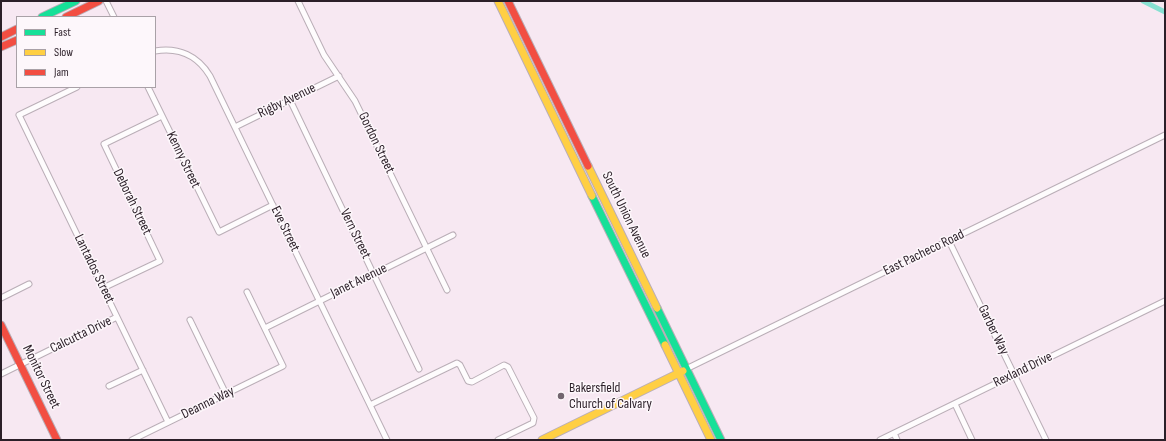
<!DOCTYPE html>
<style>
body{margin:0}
#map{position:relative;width:1166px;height:441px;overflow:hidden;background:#f7e8f2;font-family:"Sofia Sans Condensed",sans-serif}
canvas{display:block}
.frame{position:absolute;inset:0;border:2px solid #2b1f28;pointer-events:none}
.legend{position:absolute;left:16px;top:16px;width:140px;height:72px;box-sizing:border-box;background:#fdf7fb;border:1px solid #a9a1a7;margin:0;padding:5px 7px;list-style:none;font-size:12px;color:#2b1f28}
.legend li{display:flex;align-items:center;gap:8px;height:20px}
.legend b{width:20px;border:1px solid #a9a1a7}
</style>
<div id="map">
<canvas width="1166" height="441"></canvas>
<div class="frame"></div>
<ul class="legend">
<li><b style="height:5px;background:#16e098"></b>Fast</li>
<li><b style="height:5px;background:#ffcf43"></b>Slow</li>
<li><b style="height:5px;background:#f24e42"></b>Jam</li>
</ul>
</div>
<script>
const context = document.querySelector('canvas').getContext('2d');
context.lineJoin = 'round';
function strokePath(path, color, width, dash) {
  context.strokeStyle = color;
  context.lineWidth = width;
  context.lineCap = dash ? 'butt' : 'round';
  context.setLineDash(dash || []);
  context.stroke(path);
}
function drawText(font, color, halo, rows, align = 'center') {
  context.font = font + ' "Sofia Sans Condensed",sans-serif';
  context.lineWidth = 3;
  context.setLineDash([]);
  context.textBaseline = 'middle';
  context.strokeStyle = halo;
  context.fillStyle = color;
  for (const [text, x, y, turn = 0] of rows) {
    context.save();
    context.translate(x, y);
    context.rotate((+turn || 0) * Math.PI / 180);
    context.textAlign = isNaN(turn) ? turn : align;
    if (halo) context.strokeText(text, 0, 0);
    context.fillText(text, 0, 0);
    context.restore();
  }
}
const canal = new Path2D(`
 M 1143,1 L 1165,12`);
const street = new Path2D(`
 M 106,1 L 114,17
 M 298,1 L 324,55 L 355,101 L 447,290
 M 155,51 C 179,47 198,56 210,76 L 387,440
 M 77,87 L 19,115 L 168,422
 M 148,87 L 219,232 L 273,205
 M 290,100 L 419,369
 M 235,127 L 339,76
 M 949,241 L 1046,440
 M 103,288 L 160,261 L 104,144 L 162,116
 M 1,298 L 29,284
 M 190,320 L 226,394
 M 265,328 L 453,235
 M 684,370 L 1165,135
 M 1,374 L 117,317
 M 109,386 L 143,370
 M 955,404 L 972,440
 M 370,405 L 457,363 L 460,365 L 468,381 L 472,382 L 504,365 L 508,367 L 534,418 L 533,423 L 498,440
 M 894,433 L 897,440
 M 132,440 L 283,366 L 247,292
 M 880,440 L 1165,301`);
const fast = new Path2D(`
 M 42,17 L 76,1
 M 592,196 L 665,345
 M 657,308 L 721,440`);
const slow = new Path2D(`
 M 498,1 L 592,196
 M 588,166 L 657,308
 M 665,345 L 711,440
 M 542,440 L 683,371`);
const jam = new Path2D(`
 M 508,1 L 588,166
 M 66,17 L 99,1
 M 1,37 L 17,29
 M 1,47 L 17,40
 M 1,325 L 57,440`);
const markers = [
 [561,396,4,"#72656f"]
];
const streetNames = [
 ["Rigby Avenue",287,101,-26],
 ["Gordon Street",376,143,64],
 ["Kenny Street",183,160,64],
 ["Deborah Street",132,202,64],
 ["South Union Avenue",626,215,64],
 ["Eve Street",285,229,64],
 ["Vern Street",355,234,64],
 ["East Pacheco Road",924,253,-26],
 ["Lantados Street",94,269,64],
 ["Janet Avenue",359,281,-26],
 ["Garber Way",993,330,64],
 ["Calcutta Drive",81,335,-26],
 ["Rexland Drive",1023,370,-26],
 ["Monitor Street",41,377,64],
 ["Deanna Way",208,403,-26]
];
const poiNames = [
 ["Bakersfield",569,388],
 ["Church of Calvary",569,404]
];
strokePath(canal, '#87e0d2', 5);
strokePath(street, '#baaeb7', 7);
strokePath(fast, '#baaeb7', 9);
strokePath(slow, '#baaeb7', 9);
strokePath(jam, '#baaeb7', 9);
strokePath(street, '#fefcfd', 5);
strokePath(fast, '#16e098', 7);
strokePath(slow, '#ffcf43', 7);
strokePath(jam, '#f24e42', 7);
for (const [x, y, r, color] of markers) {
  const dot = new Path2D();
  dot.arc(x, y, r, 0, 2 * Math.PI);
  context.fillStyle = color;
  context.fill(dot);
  strokePath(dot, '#fdf7fb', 1.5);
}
drawText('14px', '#2b1f28', '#fdf7fb', streetNames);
drawText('14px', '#2b1f28', '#fdf7fb', poiNames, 'left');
</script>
